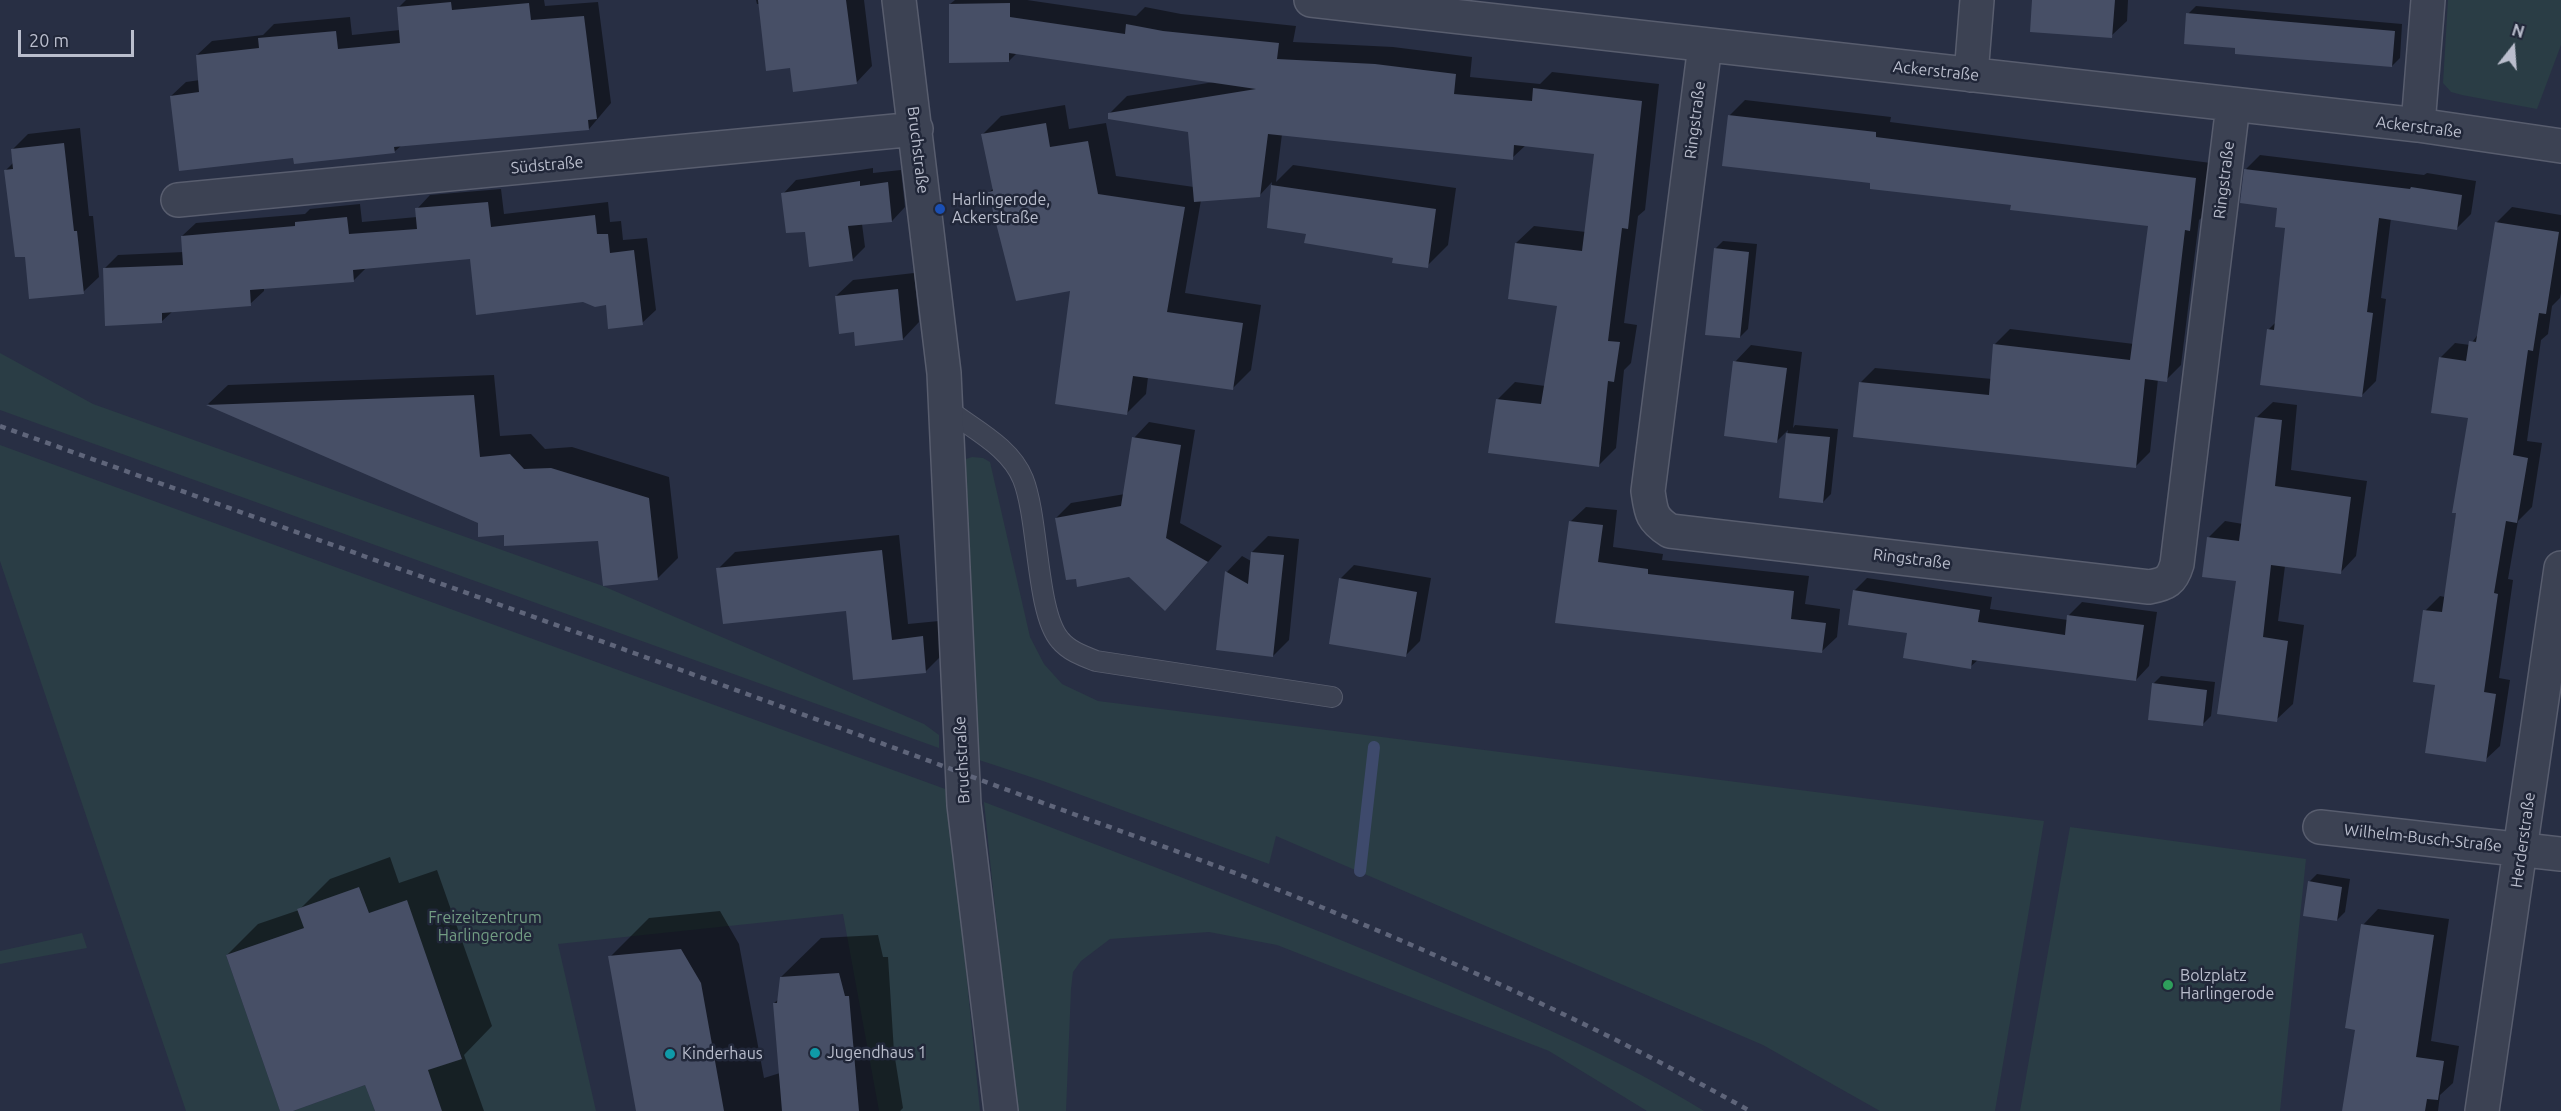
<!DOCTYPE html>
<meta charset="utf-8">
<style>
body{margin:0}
#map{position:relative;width:2561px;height:1111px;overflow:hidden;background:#282f44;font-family:Ubuntu,sans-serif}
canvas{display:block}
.north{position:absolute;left:2483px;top:18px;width:60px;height:60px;-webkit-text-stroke:4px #212739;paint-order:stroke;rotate:17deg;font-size:16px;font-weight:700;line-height:24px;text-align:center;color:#babecd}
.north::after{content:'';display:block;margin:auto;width:21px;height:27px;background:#babecd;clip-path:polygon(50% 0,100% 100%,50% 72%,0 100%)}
.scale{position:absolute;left:18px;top:30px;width:116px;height:27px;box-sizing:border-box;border:3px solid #babecd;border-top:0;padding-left:8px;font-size:18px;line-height:21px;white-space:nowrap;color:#babecd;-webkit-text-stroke:4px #212739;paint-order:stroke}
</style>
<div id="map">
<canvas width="2561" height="1111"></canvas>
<div class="north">N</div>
<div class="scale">20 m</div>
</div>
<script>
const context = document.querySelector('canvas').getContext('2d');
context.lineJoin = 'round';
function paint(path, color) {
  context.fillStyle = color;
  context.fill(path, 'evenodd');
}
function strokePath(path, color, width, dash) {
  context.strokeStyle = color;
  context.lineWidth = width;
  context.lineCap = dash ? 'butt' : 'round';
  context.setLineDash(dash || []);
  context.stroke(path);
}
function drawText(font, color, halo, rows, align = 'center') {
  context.font = font + ' Ubuntu,sans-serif';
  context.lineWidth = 5;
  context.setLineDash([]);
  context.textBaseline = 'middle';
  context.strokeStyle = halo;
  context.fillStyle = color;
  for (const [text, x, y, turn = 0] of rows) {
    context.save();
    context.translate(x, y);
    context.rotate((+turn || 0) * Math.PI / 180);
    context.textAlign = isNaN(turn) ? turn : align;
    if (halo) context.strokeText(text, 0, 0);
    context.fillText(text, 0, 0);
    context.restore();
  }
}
const green = new Path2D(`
 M 2448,0 L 2561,0 L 2561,45 L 2537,109 L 2462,95 L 2451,92 L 2443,83 Z
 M 0,353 L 93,404 L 603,586 L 924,724 L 939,735 L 939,748 L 0,410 Z
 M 0,445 L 948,790 L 980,1111 L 879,1111 L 843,914 L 558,944 L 596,1111 L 442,1111 L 428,1070 L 462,1058 L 407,901 L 369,913 L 359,887 L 304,928 L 226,955 L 280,1111 L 186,1111 L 0,561 Z
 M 972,457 L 983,458 L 990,462 L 1030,637 L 1044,664 L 1062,684 L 1098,701 L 2044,821 L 1995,1111 L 1880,1111 L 1763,1045 L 1276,836 L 1269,864 L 1043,781 L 979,760 L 960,469 L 963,460 Z
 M 984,802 C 1139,861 1295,919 1448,985 C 1535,1023 1623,1061 1704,1111 L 1647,1111 L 1549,1051 L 1277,945 L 1209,932 L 1110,939 L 1081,961 L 1073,972 L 1071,989 L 1066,1111 L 1016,1111 Z
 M 2070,827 L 2306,859 L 2280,1111 L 2020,1111 Z
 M 82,933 L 87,948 L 0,964 L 0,951 Z
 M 365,1085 L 375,1111 L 293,1111 Z`);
const shadow = new Path2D(`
 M 406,0 L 544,0 L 545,6 L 598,2 L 611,103 L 589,129 L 402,145 L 394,152 L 295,156 L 171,96 L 186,82 L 200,80 L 197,55 L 212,41 L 263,35 L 274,24 L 350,17 L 352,35 L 400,30 L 398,8 Z
 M 756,0 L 864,0 L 872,66 L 856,83 L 791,66 L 760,4 L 757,4 Z
 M 955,0 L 1027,0 L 1136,16 L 1145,7 L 1181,14 L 1296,26 L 1293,42 L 1393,47 L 1472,57 L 1470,77 L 1540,84 L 1552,72 L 1659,84 L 1645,210 L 1638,216 L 1624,323 L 1637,325 L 1631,363 L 1624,370 L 1616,448 L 1599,465 L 1497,400 L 1515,382 L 1545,386 L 1559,304 L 1516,243 L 1534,226 L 1586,232 L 1596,153 L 1526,145 L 1512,158 L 1282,134 L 1276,182 L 1293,165 L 1456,188 L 1448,245 L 1427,266 L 1308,233 L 1268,227 L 1272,182 L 1259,196 L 1201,200 L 1185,293 L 1261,305 L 1251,370 L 1232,389 L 1148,377 L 1146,394 L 1127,413 L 1072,289 L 989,192 L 994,188 L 982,135 L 1001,116 L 1065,105 L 1069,129 L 1106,123 L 1116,176 L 1194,187 L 1190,130 L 1109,114 L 1127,96 L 1214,82 L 1017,53 L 1009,61 L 950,4 Z
 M 2034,0 L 2128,0 L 2127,21 L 2111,36 Z
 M 2196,6 L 2402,24 L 2400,58 L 2392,66 L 2237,47 L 2188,14 Z
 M 1745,100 L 1891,117 L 1890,122 L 2211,163 L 2205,214 L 2199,220 L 2181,365 L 2166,380 L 2158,379 L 2150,452 L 2135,467 L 1860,383 L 1875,368 L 1992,379 L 1995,344 L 2010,329 L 2134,344 L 2149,225 L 1872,182 L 1729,116 Z
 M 80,128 L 89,216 L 93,216 L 99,277 L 83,292 L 27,256 L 6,170 L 14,162 L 12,150 L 28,134 Z
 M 2260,155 L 2424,175 L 2427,173 L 2476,181 L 2471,214 L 2456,229 L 2391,218 L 2381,298 L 2386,299 L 2376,381 L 2361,396 L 2268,330 L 2277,321 L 2287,227 L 2279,207 L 2246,169 Z
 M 873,168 L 873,173 L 901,170 L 905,207 L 892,221 L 862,224 L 865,247 L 852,260 L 806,230 L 783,194 L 796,180 Z
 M 501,189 L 504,214 L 608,202 L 610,222 L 621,221 L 623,240 L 647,238 L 656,310 L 642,323 L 607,298 L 471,258 L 367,267 L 354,280 L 264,288 L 264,291 L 250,304 L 173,311 L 161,322 L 105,268 L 118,255 L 184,252 L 182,236 L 196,223 L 305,214 L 310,209 L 360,204 L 362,222 L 417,217 L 417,209 L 430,195 Z
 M 2512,207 L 2561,215 L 2561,293 L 2560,298 L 2552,306 L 2548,334 L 2541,340 L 2527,441 L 2542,443 L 2532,507 L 2518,521 L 2508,579 L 2513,580 L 2499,678 L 2510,680 L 2500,746 L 2485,760 L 2437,684 L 2425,611 L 2440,596 L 2445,597 L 2469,417 L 2440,358 L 2455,343 L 2470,345 L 2479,333 L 2497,222 Z
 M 1723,241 L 1757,244 L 1748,329 L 1740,337 L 1715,249 Z
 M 914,273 L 919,322 L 903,339 L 855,331 L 836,296 L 853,280 Z
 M 1751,345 L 1802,352 L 1793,428 L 1795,425 L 1838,429 L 1831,494 L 1823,502 L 1780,497 L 1788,430 L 1776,442 L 1735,362 Z
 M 494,375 L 500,436 L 531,434 L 545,449 L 572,447 L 669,477 L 678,558 L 657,579 L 599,540 L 505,534 L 208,404 L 228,385 Z
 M 2273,402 L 2297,405 L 2291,470 L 2367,481 L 2356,556 L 2340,573 L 2285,566 L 2278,621 L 2304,625 L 2293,704 L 2276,720 L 2238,580 L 2209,537 L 2225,521 L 2243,524 L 2256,418 Z
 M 1149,422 L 1195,430 L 1180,523 L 1222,546 L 1180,594 L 1130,575 L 1056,518 L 1071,503 L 1125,494 L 1134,438 Z
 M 1586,507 L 1617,510 L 1613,547 L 1663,554 L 1662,560 L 1809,576 L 1805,604 L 1840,609 L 1837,637 L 1821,652 L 1557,622 L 1570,522 Z
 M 899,535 L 908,624 L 939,621 L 942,655 L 926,671 L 848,609 L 718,569 L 735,552 Z
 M 1268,536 L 1299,539 L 1289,640 L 1273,656 L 1217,649 L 1227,572 L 1242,556 L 1251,561 L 1252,552 Z
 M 1354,565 L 1431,578 L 1420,641 L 1406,655 L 1340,579 Z
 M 1867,578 L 1992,597 L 1990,609 L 2068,620 L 2069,615 L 2082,602 L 2157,612 L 2149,666 L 2136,680 L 1979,659 L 1970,667 L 1909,632 L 1854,591 Z
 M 2161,676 L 2215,682 L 2211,716 L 2203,724 L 2153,684 Z
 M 390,857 L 399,883 L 437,870 L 492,1026 L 464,1055 L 484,1111 L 376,1111 L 366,1083 L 288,1111 L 282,1111 L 227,955 L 258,924 L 299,910 L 330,879 Z
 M 2317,874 L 2350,879 L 2345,912 L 2337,920 L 2309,882 Z
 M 2378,909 L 2449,919 L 2431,1041 L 2459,1046 L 2453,1083 L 2440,1095 L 2438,1111 L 2344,1111 L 2357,1029 L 2363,925 Z
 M 720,911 L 739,944 L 764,1078 L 780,1073 L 774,1003 L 779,999 L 781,977 L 821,938 L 878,935 L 883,957 L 888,957 L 894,1052 L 903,1108 L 900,1111 L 638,1111 L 610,957 L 649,918 Z`);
const stream = new Path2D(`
 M 1360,871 L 1374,747`);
const building = new Path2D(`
 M 758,0 L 846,0 L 857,84 L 793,92 L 790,68 L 766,71 Z
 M 2032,0 L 2115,0 L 2112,38 L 2030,32 Z
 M 451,2 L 452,10 L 529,3 L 531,20 L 584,16 L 597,119 L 588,120 L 589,130 L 394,147 L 395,153 L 294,164 L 293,158 L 179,171 L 170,96 L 199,92 L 196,55 L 259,48 L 258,38 L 336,31 L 338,49 L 400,43 L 397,7 Z
 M 1010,3 L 1010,17 L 1125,34 L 1126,24 L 1163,31 L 1279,43 L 1277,59 L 1375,64 L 1456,74 L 1454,94 L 1532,101 L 1533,88 L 1642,101 L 1628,229 L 1622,228 L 1608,341 L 1620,342 L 1614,382 L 1608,381 L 1599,467 L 1488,453 L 1496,399 L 1541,404 L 1557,306 L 1508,299 L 1515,243 L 1582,251 L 1594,154 L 1514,145 L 1513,160 L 1268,134 L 1260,197 L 1194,202 L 1188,132 L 1108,119 L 1108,113 L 1256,89 L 1009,53 L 1009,62 L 949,63 L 949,4 Z
 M 2186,13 L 2395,31 L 2392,67 L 2235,54 L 2235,48 L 2184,44 Z
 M 1728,115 L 1876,132 L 1876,137 L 2196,178 L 2190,231 L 2185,230 L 2167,382 L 2145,379 L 2136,468 L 1853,437 L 1859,382 L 1989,395 L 1993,344 L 2130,360 L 2148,226 L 2010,210 L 2011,205 L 1870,189 L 1870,183 L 1722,166 Z
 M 1046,123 L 1050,147 L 1088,141 L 1098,194 L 1185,207 L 1167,312 L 1243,323 L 1233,390 L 1133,376 L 1127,415 L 1055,404 L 1070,291 L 1016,301 L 988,192 L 993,191 L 981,134 Z
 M 64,143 L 74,231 L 77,231 L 84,294 L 29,299 L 25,257 L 15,257 L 4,170 L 13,169 L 11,149 Z
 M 2244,169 L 2410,189 L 2411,187 L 2462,195 L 2457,230 L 2379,218 L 2367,312 L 2373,313 L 2362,397 L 2260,385 L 2267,329 L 2274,330 L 2285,228 L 2275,227 L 2277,208 L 2240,203 Z
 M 860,181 L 860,186 L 888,182 L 892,222 L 848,226 L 853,261 L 809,267 L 805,232 L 786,233 L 781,193 Z
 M 1271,185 L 1436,209 L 1428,268 L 1392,263 L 1393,258 L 1304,243 L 1306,234 L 1267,228 Z
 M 488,202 L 491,227 L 595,215 L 597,234 L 608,234 L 610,253 L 634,250 L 643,325 L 608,329 L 606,305 L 595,307 L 583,302 L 476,315 L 470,259 L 353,270 L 354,282 L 250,290 L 251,306 L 162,313 L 162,323 L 105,326 L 103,268 L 183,265 L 181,236 L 295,226 L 295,222 L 347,217 L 349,234 L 417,229 L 415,208 Z
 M 2495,222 L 2559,232 L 2546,314 L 2539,313 L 2533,351 L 2528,350 L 2513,455 L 2528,458 L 2517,523 L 2506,521 L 2494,593 L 2498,594 L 2484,692 L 2496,694 L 2486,762 L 2425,753 L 2435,685 L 2413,682 L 2423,610 L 2442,612 L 2456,513 L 2452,513 L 2468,418 L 2431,413 L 2439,357 L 2466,361 L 2469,341 L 2476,342 Z
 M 1714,248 L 1749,252 L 1740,338 L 1705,335 Z
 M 898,289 L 903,340 L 855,346 L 854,332 L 839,334 L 835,296 Z
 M 1733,361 L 1787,368 L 1777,443 L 1724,436 Z
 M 474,395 L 480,457 L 510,454 L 524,469 L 551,468 L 649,498 L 658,580 L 603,586 L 598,541 L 504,546 L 504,535 L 478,537 L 478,523 L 206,405 Z
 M 2255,417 L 2282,420 L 2275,486 L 2351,497 L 2341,574 L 2271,565 L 2263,637 L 2288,641 L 2277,722 L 2217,714 L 2236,581 L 2202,577 L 2207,537 L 2239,541 Z
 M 1786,433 L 1830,437 L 1823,503 L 1779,498 Z
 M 1132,437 L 1181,445 L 1166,538 L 1208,562 L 1165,611 L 1129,577 L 1077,587 L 1076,579 L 1066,580 L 1055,518 L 1121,506 Z
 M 1569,521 L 1603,525 L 1598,562 L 1648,569 L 1648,574 L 1794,591 L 1791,619 L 1826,623 L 1822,653 L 1555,623 Z
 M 882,550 L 892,640 L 923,636 L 926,673 L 853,680 L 846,611 L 723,624 L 716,568 Z
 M 1251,552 L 1284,555 L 1273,657 L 1216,650 L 1225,571 L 1248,584 Z
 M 1339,578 L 1417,592 L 1406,657 L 1329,644 Z
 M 1853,590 L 1980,610 L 1978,622 L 2065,635 L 2067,615 L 2144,625 L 2136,681 L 1972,660 L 1971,669 L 1903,658 L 1907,633 L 1848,625 Z
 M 2152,683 L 2207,690 L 2203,726 L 2148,720 Z
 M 2308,881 L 2342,887 L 2337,921 L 2303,916 Z
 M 359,887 L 369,913 L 407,900 L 462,1059 L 428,1070 L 442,1111 L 375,1111 L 365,1085 L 293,1111 L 280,1111 L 226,955 L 304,928 L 297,909 Z
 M 2361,924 L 2434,935 L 2416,1057 L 2444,1061 L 2438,1100 L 2427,1099 L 2425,1111 L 2342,1111 L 2355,1030 L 2345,1028 Z
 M 681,949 L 701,983 L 724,1111 L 636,1111 L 608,956 Z
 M 839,973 L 845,996 L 849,996 L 859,1111 L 782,1111 L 773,1003 L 777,1003 L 780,977 Z`);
const service = new Path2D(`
 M 946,408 C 972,429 1010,446 1023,479 C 1039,519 1036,613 1060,640 C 1069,651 1083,656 1096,661 L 1332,697`);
const minor = new Path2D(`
 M 899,0 L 944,373 L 964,805 L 1001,1111
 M 1311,0 L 2418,125 L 2561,146
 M 1705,45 L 1648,491 C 1651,512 1651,519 1670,531 L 2149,587 C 2166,584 2172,581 2177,564 L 2233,105
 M 1971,75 L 1977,0
 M 2418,125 L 2428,0
 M 178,200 L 916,129
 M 2320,827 L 2561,854
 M 2482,1111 L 2561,568`);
const rail = new Path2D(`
 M 0,426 C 326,543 653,658 978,779 C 1082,818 1186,853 1289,894 C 1446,957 1602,1028 1750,1111`);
const markers = [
 [940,209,6,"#1a4fb4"],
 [2168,985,6,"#2e9e5b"],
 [815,1053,6,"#0f9aa8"],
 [670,1054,6,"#0f9aa8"]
];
const streetNames = [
 ["Ackerstraße",1936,71,6],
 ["Ringstraße",1695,120,-83],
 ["Ackerstraße",2419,127,7],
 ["Bruchstraße",918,150,83],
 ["Südstraße",547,165,-5],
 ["Ringstraße",2224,180,-83],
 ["Ringstraße",1912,559,7],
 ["Bruchstraße",962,760,-93],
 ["Wilhelm-Busch-Straße",2423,838,6],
 ["Herderstraße",2523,840,-82]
];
const poiNames = [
 ["Harlingerode,",952,200],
 ["Ackerstraße",952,218],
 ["Bolzplatz",2180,976],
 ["Harlingerode",2180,994],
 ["Jugendhaus 1",827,1053],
 ["Kinderhaus",682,1054]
];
const parkNames = [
 ["Freizeitzentrum",485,918],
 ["Harlingerode",485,936]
];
paint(green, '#2a3d45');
paint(shadow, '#0007');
strokePath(stream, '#3e4a6c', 12);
paint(building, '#474f66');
strokePath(service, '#585d6e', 22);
strokePath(minor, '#585d6e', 36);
strokePath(service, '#3c4253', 20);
strokePath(minor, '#3c4253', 33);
strokePath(rail, '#5f657a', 4.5, [6, 6]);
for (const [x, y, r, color] of markers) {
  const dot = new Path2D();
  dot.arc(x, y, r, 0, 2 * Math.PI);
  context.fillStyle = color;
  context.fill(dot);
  strokePath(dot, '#212739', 2);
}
drawText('16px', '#babecd', '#212739', streetNames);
drawText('16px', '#babecd', '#212739', poiNames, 'left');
drawText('16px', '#729d83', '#212739', parkNames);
</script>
